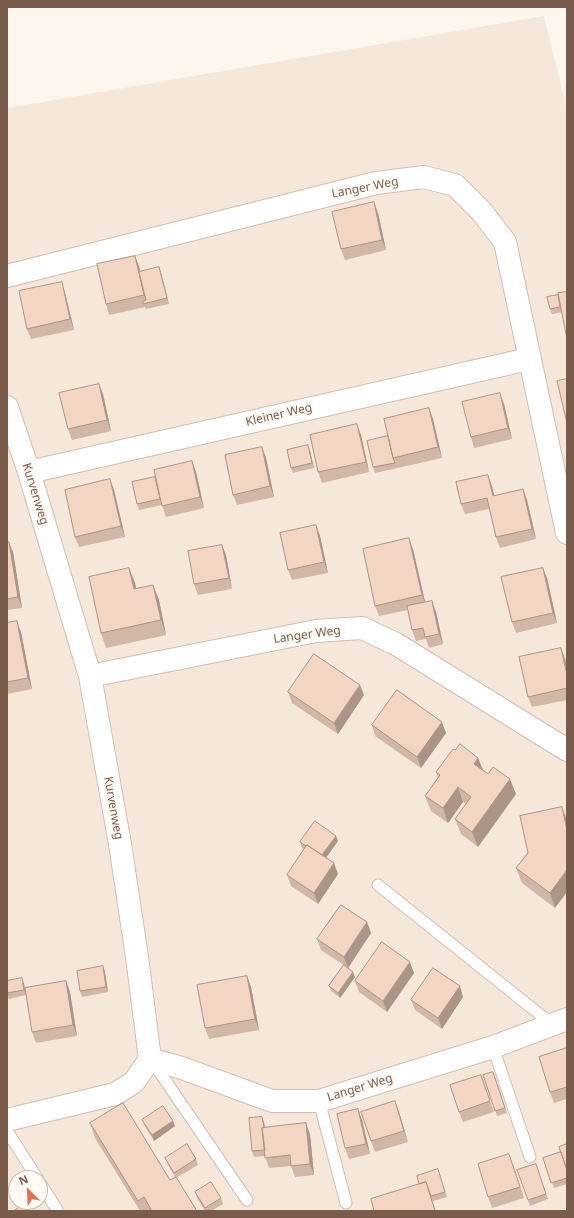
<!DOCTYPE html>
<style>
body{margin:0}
#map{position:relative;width:574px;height:1218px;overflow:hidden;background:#fdf6ec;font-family:"Noto Sans",sans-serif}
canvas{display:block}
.frame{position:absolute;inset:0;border:8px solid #7a5c4d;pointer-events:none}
.north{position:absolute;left:8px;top:1170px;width:40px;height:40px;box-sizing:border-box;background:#fffaf3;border:1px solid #cabbb1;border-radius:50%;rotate:336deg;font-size:11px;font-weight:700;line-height:16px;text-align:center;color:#7a5c4d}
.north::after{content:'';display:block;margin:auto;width:14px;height:18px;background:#e76f51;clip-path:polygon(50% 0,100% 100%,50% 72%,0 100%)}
</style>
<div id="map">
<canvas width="574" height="1218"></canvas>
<div class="frame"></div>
<div class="north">N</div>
</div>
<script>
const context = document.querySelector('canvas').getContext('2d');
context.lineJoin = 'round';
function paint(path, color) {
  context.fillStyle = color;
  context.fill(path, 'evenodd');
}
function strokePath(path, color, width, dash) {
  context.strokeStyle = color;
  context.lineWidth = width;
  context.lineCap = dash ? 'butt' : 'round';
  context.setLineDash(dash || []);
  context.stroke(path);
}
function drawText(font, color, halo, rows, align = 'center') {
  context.font = font + ' "Noto Sans",sans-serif';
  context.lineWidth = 4;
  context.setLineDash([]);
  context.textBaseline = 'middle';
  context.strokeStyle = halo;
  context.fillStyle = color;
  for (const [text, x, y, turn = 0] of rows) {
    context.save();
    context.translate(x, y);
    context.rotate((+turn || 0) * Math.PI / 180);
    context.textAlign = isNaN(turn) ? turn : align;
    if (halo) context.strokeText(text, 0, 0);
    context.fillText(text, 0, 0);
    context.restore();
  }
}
const residential = new Path2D(`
 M 544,16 L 567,111 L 567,1211 L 7,1211 L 7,108 ZM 16,1178 L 40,1178 L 40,1202 L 16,1202 Z`);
const service = new Path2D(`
 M 378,885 L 553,1025
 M 493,1047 L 530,1157
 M 152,1061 L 247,1200
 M 319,1101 L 346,1203
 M 7,1131 L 37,1178
 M 40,1183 L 58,1211`);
const minor = new Path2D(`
 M 7,276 L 376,183 L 424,177 L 455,185 L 482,212 L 505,242 L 567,533
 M 7,407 L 29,472 L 90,676 L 120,844 L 137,957 L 150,1059 L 134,1082 L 115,1094 L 7,1120
 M 29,472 L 529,359
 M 90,676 L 316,631 L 362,628 L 396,644 L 567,750
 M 150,1059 L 182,1068 L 272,1101 L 319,1101 L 493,1047 L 567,1019`);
const wall = new Path2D(`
 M 378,213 L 386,250 L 345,260 L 341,249 Z
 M 139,266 L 140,271 L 161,273 L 169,304 L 146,309 L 145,307 L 109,315 L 106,304 Z
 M 65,293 L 74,330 L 31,339 L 27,329 Z
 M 558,295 L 562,312 L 552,314 L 550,309 Z
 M 103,394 L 111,431 L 72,440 L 68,429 Z
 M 504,404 L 512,439 L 474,448 L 471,437 Z
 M 429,408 L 433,419 L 442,458 L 375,473 L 373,467 Z
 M 361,435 L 369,472 L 322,483 L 318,472 Z
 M 262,447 L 266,458 L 274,497 L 237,505 L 233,495 Z
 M 310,451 L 314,468 L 293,473 L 291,468 Z
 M 192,461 L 196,472 L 204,508 L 166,517 L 162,505 L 139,510 L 137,504 L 155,477 Z
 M 492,486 L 494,496 L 523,489 L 527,500 L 536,539 L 500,548 L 496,537 L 489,509 L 465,514 L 461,504 Z
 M 114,490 L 125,537 L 79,547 L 75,537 Z
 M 316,525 L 320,536 L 328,573 L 292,580 L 288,570 Z
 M 7,542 L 13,552 L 22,608 L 7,610 Z
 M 413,549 L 425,602 L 436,612 L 443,644 L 429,648 L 426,639 L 416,641 L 412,630 L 408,610 L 379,616 L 375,606 Z
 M 226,555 L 232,589 L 198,595 L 194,584 Z
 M 129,568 L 135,583 L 136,589 L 153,585 L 159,600 L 166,635 L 106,648 L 101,633 Z
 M 547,578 L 557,623 L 516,633 L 512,622 Z
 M 7,623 L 21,632 L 32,689 L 7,694 Z
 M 565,659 L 567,668 L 567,700 L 532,707 L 528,697 Z
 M 288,692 L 364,695 L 338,734 L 292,703 Z
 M 372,725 L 446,733 L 421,768 L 375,736 Z
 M 455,750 L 478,758 L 483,770 L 516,794 L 478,847 L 461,834 L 455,819 L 466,804 L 463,802 L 448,823 L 431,811 L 425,796 L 438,778 L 436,772 Z
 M 562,807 L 555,908 L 522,883 L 516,868 Z
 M 336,836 L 338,841 L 326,858 L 338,874 L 318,904 L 291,886 L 287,875 L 304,849 L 302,848 L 300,842 Z
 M 367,922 L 371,933 L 348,968 L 321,950 L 317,939 Z
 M 103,966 L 105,972 L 108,992 L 82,997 L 80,991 Z
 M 414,973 L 387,1012 L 359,992 L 355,981 Z
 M 247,976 L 251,987 L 259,1030 L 209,1039 L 205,1028 Z
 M 355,977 L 340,998 L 331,991 L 329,986 Z
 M 22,978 L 24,984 L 26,995 L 9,999 L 7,993 Z
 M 66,981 L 70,992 L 77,1036 L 36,1043 L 32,1032 Z
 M 463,997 L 442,1029 L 415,1010 L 411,1000 Z
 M 567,1048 L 567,1099 L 554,1103 L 550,1092 Z
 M 493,1072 L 507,1113 L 497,1116 L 483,1075 Z
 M 481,1075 L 494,1112 L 463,1122 L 459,1112 Z
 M 358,1109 L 362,1120 L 370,1154 L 349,1159 L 345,1148 Z
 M 399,1112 L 408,1142 L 375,1152 L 371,1141 Z
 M 142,1120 L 173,1121 L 175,1126 L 154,1141 L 144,1125 Z
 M 264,1122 L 265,1127 L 310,1134 L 314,1175 L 295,1177 L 291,1166 L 269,1168 L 265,1156 L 254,1157 L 252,1151 Z
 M 90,1123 L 170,1180 L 175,1177 L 167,1163 L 165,1158 L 196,1159 L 198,1165 L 176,1178 L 197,1211 L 140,1211 L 95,1138 Z
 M 567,1144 L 567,1184 L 554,1188 L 543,1158 L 561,1152 Z
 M 536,1164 L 548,1199 L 530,1206 L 517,1170 Z
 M 513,1165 L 524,1198 L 492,1208 L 488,1197 Z
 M 440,1175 L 447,1197 L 433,1201 L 432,1200 L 436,1211 L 374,1211 L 419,1184 Z
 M 195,1192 L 221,1198 L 223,1204 L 211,1211 L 205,1211 L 197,1198 Z`);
const shadedWall = new Path2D(`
 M 374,202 L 378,213 L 386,250 L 382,240 Z
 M 135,256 L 139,266 L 147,303 L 144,295 Z
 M 159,267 L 161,273 L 169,304 L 167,298 Z
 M 62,282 L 65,293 L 74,330 L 70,319 Z
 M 99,384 L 103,394 L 111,431 L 107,420 Z
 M 500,393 L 504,404 L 512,439 L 508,428 Z
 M 429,408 L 433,419 L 442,458 L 438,447 Z
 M 357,424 L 361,435 L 369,472 L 366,462 Z
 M 308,445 L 310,451 L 314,468 L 312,463 Z
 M 262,447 L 266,458 L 274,497 L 270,486 Z
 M 192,461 L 196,472 L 204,508 L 200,497 Z
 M 488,475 L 492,486 L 497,507 L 493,496 Z
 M 110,479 L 114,490 L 125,537 L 121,526 Z
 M 523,489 L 527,500 L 536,539 L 532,529 Z
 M 316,525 L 320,536 L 328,573 L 324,562 Z
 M 409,538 L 413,549 L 426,606 L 422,595 Z
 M 9,542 L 13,552 L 22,608 L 18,597 Z
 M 222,545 L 226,555 L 232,589 L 229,578 Z
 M 129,568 L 135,583 L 139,604 L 134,589 Z
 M 543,568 L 547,578 L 557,623 L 553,613 Z
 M 153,585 L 159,600 L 166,635 L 161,620 Z
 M 432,601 L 436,612 L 443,644 L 439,634 Z
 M 17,621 L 21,632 L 32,689 L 28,678 Z
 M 561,648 L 565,659 L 567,668 L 567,675 Z
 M 360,685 L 364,695 L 338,734 L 334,723 Z
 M 442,722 L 446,733 L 421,768 L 417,757 Z
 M 478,758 L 484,773 L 474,764 Z
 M 510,779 L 516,794 L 478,847 L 472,832 Z
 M 458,787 L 463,802 L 448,823 L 443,808 Z
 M 562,807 L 567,820 L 567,830 Z
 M 336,836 L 338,841 L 323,862 L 321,857 Z
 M 334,863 L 338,874 L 318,904 L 314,893 Z
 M 567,870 L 567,892 L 555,908 L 550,893 Z
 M 367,922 L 371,933 L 348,968 L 344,957 Z
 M 410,962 L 414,973 L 387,1012 L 383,1001 Z
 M 103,966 L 105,972 L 108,992 L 106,987 Z
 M 353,972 L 355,977 L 340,998 L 338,993 Z
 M 247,976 L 251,987 L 259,1030 L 255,1019 Z
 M 22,978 L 24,984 L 26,995 L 24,990 Z
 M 66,981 L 70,992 L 77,1036 L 73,1025 Z
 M 460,986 L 463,997 L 442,1029 L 438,1018 Z
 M 395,1101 L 399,1112 L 408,1142 L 404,1131 Z
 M 358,1109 L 362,1120 L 370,1154 L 366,1144 Z
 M 262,1117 L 264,1122 L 268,1155 L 266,1150 Z
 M 173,1121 L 175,1126 L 154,1141 L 152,1135 Z
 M 306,1123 L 310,1134 L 314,1175 L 310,1164 Z
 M 509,1154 L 513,1165 L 524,1198 L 520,1187 Z`);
const building = new Path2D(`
 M 374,202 L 382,240 L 341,249 L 332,212 Z
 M 135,256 L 144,295 L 106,304 L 97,264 Z
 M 159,267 L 167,298 L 143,304 L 143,301 L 146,300 L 139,272 Z
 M 62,282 L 70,319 L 27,329 L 19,291 Z
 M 567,292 L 567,339 L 558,293 Z
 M 558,295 L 560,307 L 550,309 L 547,297 Z
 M 567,379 L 567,423 L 557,381 Z
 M 99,384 L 107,420 L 68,429 L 59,393 Z
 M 500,393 L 508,428 L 471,437 L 462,402 Z
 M 429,408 L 438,447 L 393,458 L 384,419 Z
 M 357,424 L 366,462 L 318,472 L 310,435 Z
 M 388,436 L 393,458 L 395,463 L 373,467 L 367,441 Z
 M 308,445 L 312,463 L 291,468 L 287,450 Z
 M 262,447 L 270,486 L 233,495 L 225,455 Z
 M 192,461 L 200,497 L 162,506 L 154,470 Z
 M 488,475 L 493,496 L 523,489 L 532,529 L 496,537 L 487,498 L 461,504 L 456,482 Z
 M 155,477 L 160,499 L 137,504 L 132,482 Z
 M 110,479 L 121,526 L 75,537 L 65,490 Z
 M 316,525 L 324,562 L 288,570 L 280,533 Z
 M 409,538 L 422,595 L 375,606 L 363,549 Z
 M 7,542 L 9,542 L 18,597 L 7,599 Z
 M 222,545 L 229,578 L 194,584 L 188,551 Z
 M 129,568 L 134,589 L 153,585 L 161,620 L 101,633 L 89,577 Z
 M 543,568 L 553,613 L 512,622 L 501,577 Z
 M 432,601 L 439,634 L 425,637 L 423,628 L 412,630 L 407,606 Z
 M 17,621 L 28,678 L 7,682 L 7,623 Z
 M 561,648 L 567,675 L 567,688 L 528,697 L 519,657 Z
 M 314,654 L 360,685 L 334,723 L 288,692 Z
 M 397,690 L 442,722 L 417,757 L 372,725 Z
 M 460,744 L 478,758 L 474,764 L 488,774 L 493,767 L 510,779 L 472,832 L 455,819 L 471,797 L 458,787 L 443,808 L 425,796 L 440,775 L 436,772 L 453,749 L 455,750 Z
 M 562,807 L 567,830 L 567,870 L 550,893 L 516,868 L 528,853 L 520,816 Z
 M 315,821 L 336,836 L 322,855 L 307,845 L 306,846 L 300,842 Z
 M 307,845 L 334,863 L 314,893 L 287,875 Z
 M 341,905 L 367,922 L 344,957 L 317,939 Z
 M 382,942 L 410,962 L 383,1001 L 355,981 Z
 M 344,965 L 353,972 L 338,993 L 329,986 Z
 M 103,966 L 106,987 L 80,991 L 77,971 Z
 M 433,968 L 460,986 L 438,1018 L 411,1000 Z
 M 247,976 L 255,1019 L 205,1028 L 197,985 Z
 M 22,978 L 24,990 L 7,993 L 7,981 Z
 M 66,981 L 73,1025 L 32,1032 L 25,988 Z
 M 567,1048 L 567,1087 L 550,1092 L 539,1057 Z
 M 493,1072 L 505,1108 L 495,1111 L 483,1075 Z
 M 481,1075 L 490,1101 L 459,1112 L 450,1085 Z
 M 395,1101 L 404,1131 L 371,1141 L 361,1112 Z
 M 123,1103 L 170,1180 L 176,1177 L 197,1211 L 152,1211 L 144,1197 L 138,1201 L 90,1123 Z
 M 163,1106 L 173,1121 L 152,1135 L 142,1120 Z
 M 358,1109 L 366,1144 L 345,1148 L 337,1114 Z
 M 262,1117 L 264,1127 L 262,1128 L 265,1150 L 252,1151 L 249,1118 Z
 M 306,1123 L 310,1164 L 291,1166 L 290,1155 L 265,1158 L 262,1128 Z
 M 187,1144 L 196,1159 L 174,1173 L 165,1158 Z
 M 567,1144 L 567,1170 L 559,1147 Z
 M 561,1152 L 567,1170 L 567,1178 L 551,1183 L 543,1158 Z
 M 509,1154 L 520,1187 L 488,1197 L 478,1164 Z
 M 536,1164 L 546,1194 L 528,1200 L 517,1170 Z
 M 438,1169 L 445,1192 L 431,1196 L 426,1182 L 419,1184 L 417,1176 Z
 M 211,1182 L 221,1198 L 205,1208 L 195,1192 Z
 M 426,1182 L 435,1211 L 374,1211 L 371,1199 Z
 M 23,1205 L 27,1211 L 14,1211 Z`);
const streetNames = [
 ["Langer Weg",365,188,-11],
 ["Kleiner Weg",279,415,-13],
 ["Kurvenweg",35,494,73],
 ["Langer Weg",307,635,-8],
 ["Kurvenweg",113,808,80],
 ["Langer Weg",360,1088,-17]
];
paint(residential, '#f5e8da');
strokePath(service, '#d1beb0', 13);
strokePath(minor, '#d1beb0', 24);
strokePath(service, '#fff', 11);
strokePath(minor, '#fff', 22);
paint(wall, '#d1b7a8');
paint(shadedWall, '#aa9588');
paint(building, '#f3d5c3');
strokePath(building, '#aa9588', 1);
drawText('12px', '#7a5c4d', '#fffaf3', streetNames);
</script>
